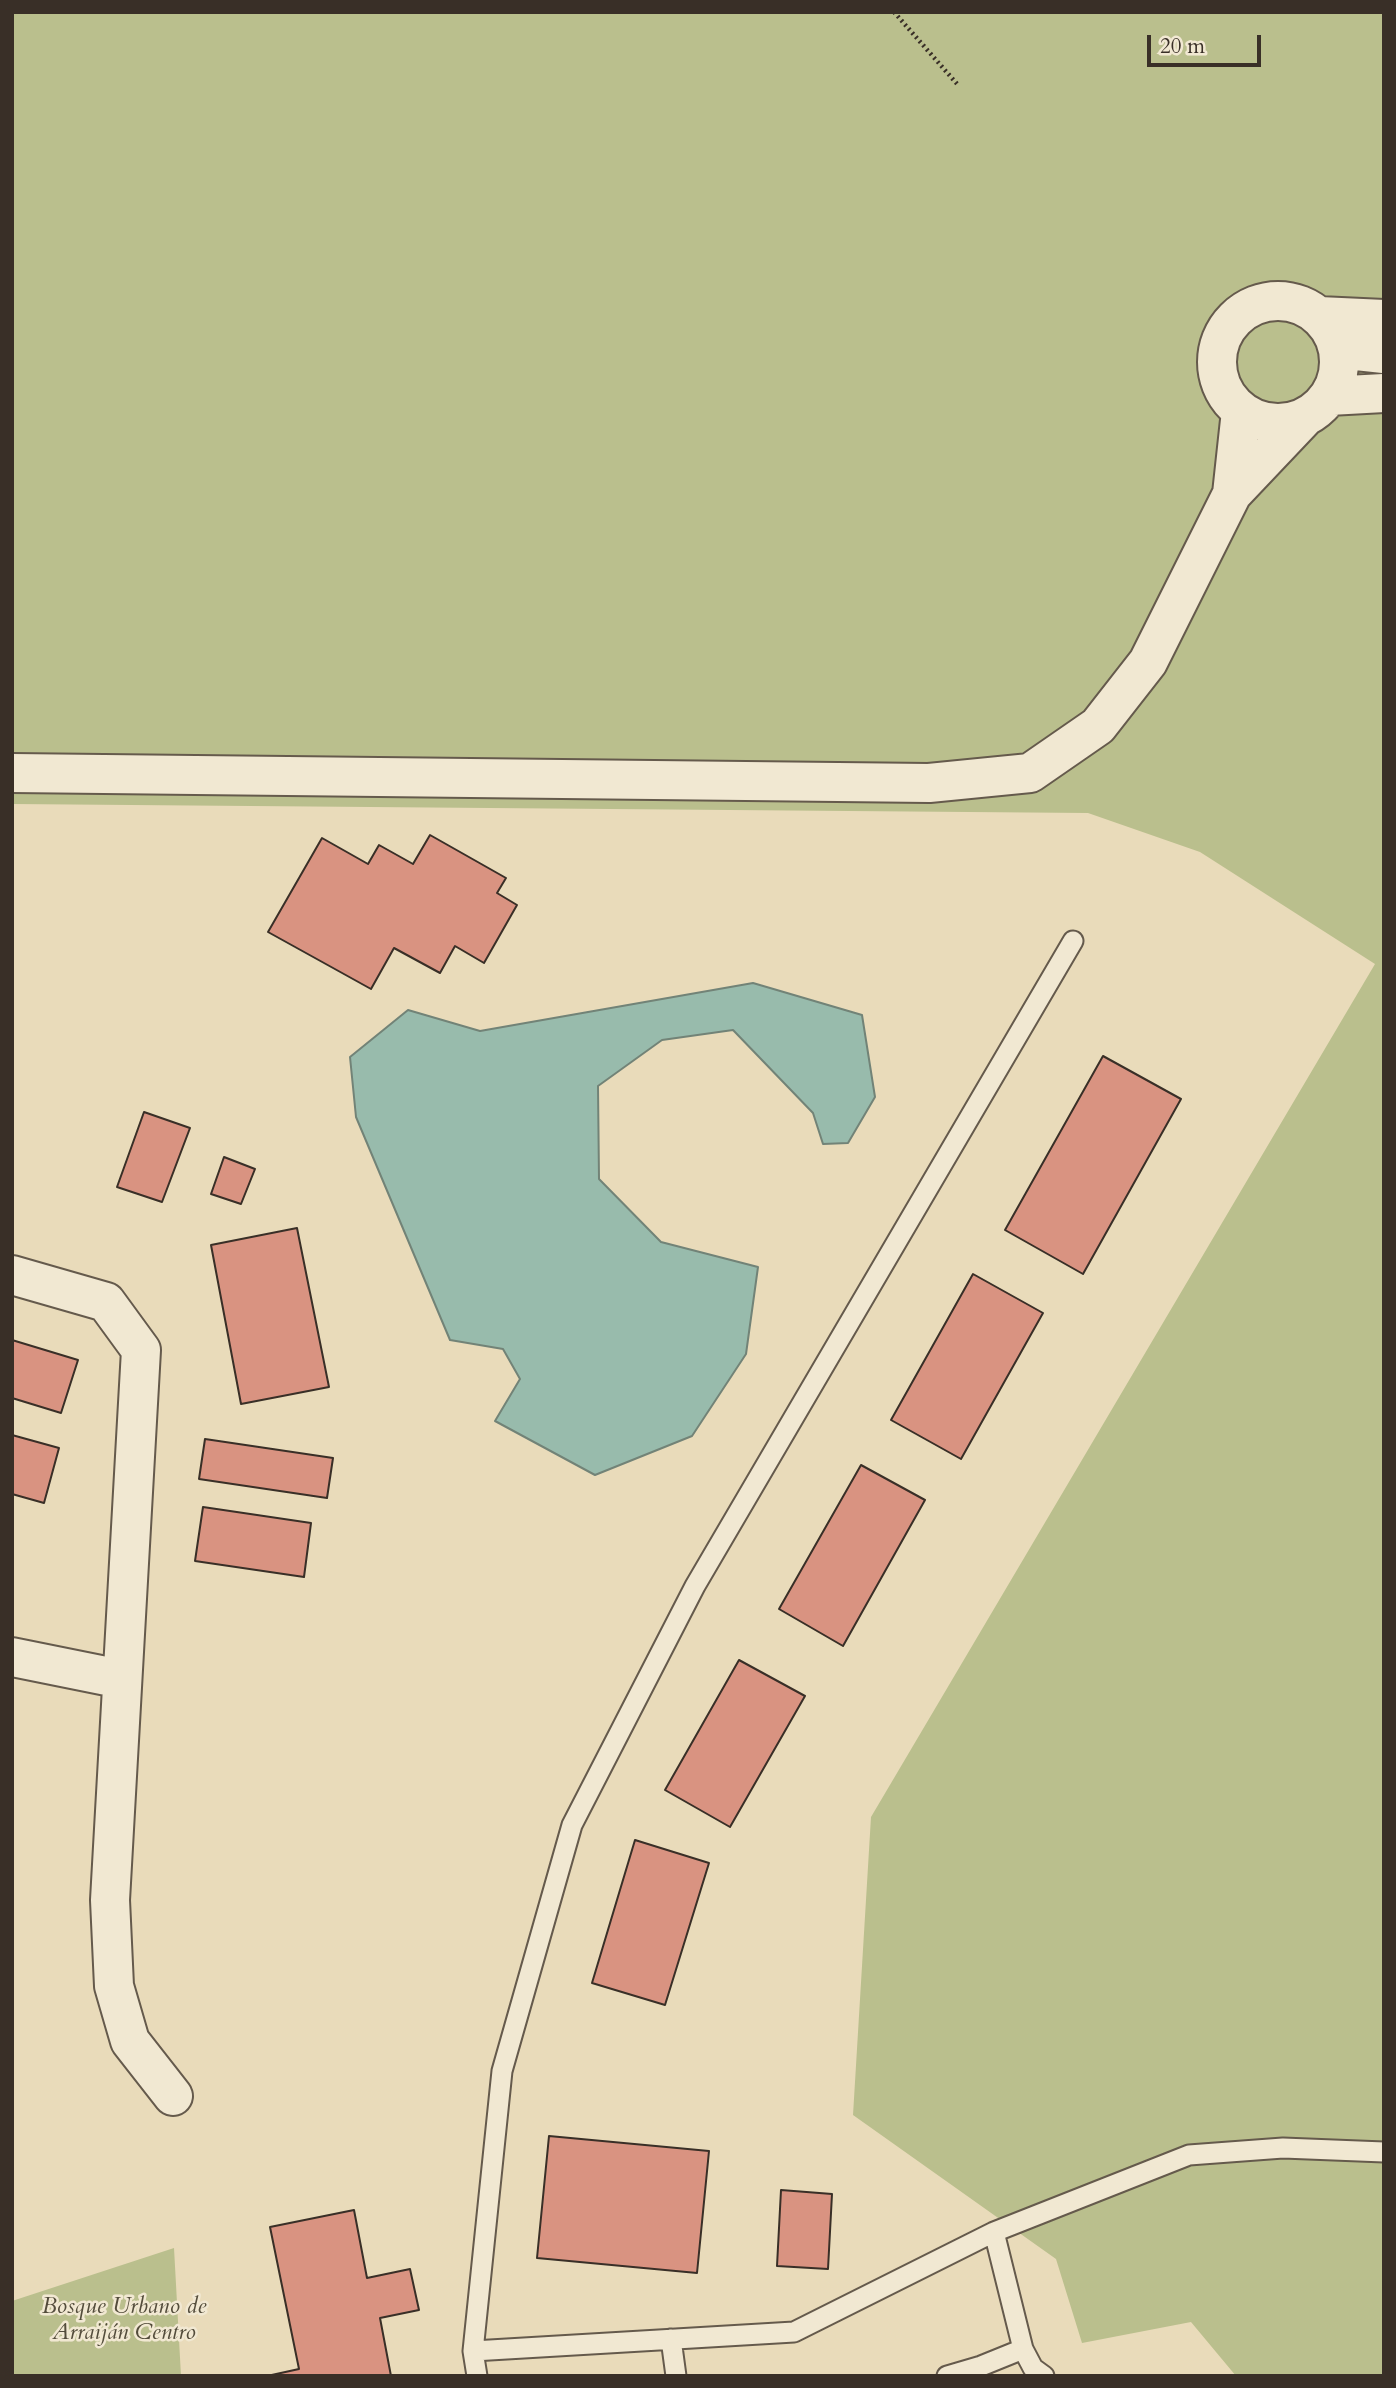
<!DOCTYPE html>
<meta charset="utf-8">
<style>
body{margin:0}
#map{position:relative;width:1396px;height:2388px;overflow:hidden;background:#e9dbba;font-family:Cardo,serif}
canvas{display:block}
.frame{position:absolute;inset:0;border:14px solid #392f27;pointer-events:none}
.scale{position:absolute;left:1147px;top:35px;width:114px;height:32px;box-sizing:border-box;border:4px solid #392f27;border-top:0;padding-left:9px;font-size:21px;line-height:24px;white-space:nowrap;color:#392f27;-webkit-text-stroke:5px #f1e8d2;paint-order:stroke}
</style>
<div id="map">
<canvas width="1396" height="2388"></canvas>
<div class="frame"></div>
<div class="scale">20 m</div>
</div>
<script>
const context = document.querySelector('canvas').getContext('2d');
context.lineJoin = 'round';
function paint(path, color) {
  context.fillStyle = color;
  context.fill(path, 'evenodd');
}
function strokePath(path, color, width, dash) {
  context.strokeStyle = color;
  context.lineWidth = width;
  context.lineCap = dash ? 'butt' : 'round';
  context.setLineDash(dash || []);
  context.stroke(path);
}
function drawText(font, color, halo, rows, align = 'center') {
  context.font = font + ' Cardo,serif';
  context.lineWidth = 5;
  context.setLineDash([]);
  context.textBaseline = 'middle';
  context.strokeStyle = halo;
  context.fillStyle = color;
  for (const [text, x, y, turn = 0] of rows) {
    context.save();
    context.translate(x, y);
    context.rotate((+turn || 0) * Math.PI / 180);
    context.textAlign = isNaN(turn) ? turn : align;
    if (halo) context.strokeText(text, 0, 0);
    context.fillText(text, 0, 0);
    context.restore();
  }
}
const green = new Path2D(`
 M 12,12 L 1384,12 L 1384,2376 L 1236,2376 L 1191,2322 L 1082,2343 L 1056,2259 L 853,2115 L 871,1817 L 1375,964 L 1200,852 L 1088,813 L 12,804 Z
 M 174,2248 L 181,2376 L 12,2376 L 12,2301 Z`);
const water = new Path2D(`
 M 753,983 L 862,1015 L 875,1097 L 848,1143 L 823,1144 L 813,1113 L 733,1030 L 662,1040 L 598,1086 L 599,1179 L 661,1242 L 758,1267 L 746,1354 L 692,1436 L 595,1475 L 495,1421 L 520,1379 L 503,1349 L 450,1340 L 356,1117 L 350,1057 L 408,1010 L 480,1031 Z`);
const building = new Path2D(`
 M 430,835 L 506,878 L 497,893 L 517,905 L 484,963 L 455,946 L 440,973 L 394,948 L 371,989 L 268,932 L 322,838 L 368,864 L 379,845 L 413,864 Z
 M 1103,1056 L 1181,1099 L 1083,1274 L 1005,1230 Z
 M 144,1112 L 190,1128 L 162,1202 L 117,1187 Z
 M 224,1157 L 255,1169 L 241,1204 L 211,1194 Z
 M 297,1228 L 329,1387 L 241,1404 L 211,1245 Z
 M 973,1274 L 1043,1313 L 961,1459 L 891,1420 Z
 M 12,1340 L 78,1360 L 61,1413 L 12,1398 Z
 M 12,1435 L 59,1448 L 44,1503 L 12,1494 Z
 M 205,1439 L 333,1458 L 327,1498 L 199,1479 Z
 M 861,1465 L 925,1500 L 843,1646 L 779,1609 Z
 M 203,1507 L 311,1523 L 304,1577 L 195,1561 Z
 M 739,1660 L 805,1696 L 730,1827 L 665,1790 Z
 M 635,1840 L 709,1863 L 665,2005 L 592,1983 Z
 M 549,2136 L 709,2151 L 697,2273 L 537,2258 Z
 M 781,2190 L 832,2194 L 828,2269 L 777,2266 Z
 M 354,2210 L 367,2278 L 410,2269 L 419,2310 L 380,2318 L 391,2376 L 267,2376 L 299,2369 L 270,2227 Z`);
const path = new Path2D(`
 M 894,12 L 958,85`);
const lane = new Path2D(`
 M 994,2232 L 1023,2349 L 1033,2368 L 1044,2376
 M 671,2339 L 676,2376
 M 473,2351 L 794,2332 L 994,2232 L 1189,2155 L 1283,2148 L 1384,2152
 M 477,2376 L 473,2351 L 502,2071 L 572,1825 L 695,1586 L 1073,941
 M 947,2376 L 981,2366 L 1023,2349`);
const street = new Path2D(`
 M1217 362a61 61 0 1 1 122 0a61 61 0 1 1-122 0Z
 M 1319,316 L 1384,319
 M 1338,349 L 1384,354
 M 1329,396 L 1384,393
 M 1232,494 L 1241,411
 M 12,773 L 929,783 L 1030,773 L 1098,726 L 1148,662 L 1232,494 L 1305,417
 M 12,1275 L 106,1302 L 141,1350 L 110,1900 L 114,1986 L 130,2041 L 173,2096
 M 12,1657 L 121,1679`);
const parkNames = [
 ["Bosque Urbano de",124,2308],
 ["Arraiján Centro",124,2334]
];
paint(green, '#babf8d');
paint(water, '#98bbac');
strokePath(water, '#728377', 2);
paint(building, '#d99381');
strokePath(building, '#392f27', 2);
strokePath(lane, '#655a4c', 23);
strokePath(street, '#655a4c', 42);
strokePath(path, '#392f27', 4.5, [2, 3.5]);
strokePath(lane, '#f1e8d2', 19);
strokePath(street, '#f1e8d2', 38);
drawText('italic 23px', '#534c3b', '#f1e8d2', parkNames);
</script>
